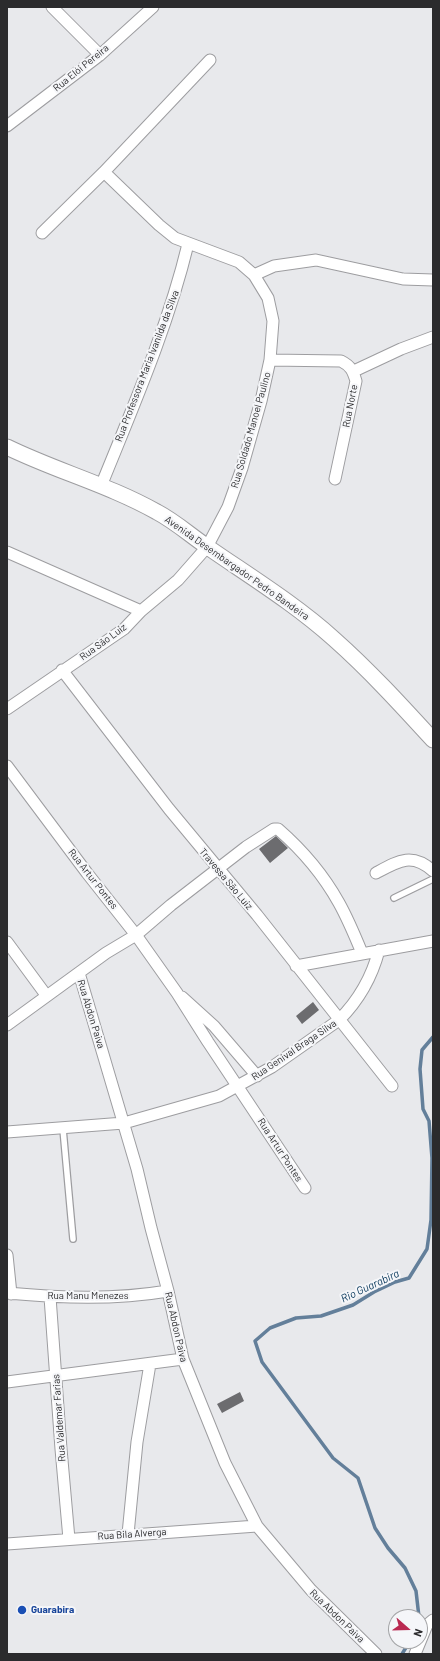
<!DOCTYPE html>
<meta charset="utf-8">
<style>
body{margin:0}
#map{position:relative;width:440px;height:1661px;overflow:hidden;background:#e8e9ec;font-family:Barlow,sans-serif}
canvas{display:block}
.frame{position:absolute;inset:0;border:8px solid #2b2b2d;pointer-events:none}
.north{position:absolute;left:388px;top:1609px;width:40px;height:40px;box-sizing:border-box;background:#f5f6f9;border:1px solid #a4a5a7;border-radius:50%;rotate:110deg;font-size:11px;font-weight:700;line-height:16px;text-align:center;color:#2b2b2d}
.north::after{content:'';display:block;margin:auto;width:14px;height:18px;background:#ba2951;clip-path:polygon(50% 0,100% 100%,50% 72%,0 100%)}
</style>
<div id="map">
<canvas width="440" height="1661"></canvas>
<div class="frame"></div>
<div class="north">N</div>
</div>
<script>
const context = document.querySelector('canvas').getContext('2d');
context.lineJoin = 'round';
function strokePath(path, color, width, dash) {
  context.strokeStyle = color;
  context.lineWidth = width;
  context.lineCap = dash ? 'butt' : 'round';
  context.setLineDash(dash || []);
  context.stroke(path);
}
function paint(path, color) {
  context.fillStyle = color;
  context.fill(path, 'evenodd');
}
function drawText(font, color, halo, rows, align = 'center') {
  context.font = font + ' Barlow,sans-serif';
  context.lineWidth = 4;
  context.setLineDash([]);
  context.textBaseline = 'middle';
  context.strokeStyle = halo;
  context.fillStyle = color;
  for (const [text, x, y, turn = 0] of rows) {
    context.save();
    context.translate(x, y);
    context.rotate((+turn || 0) * Math.PI / 180);
    context.textAlign = isNaN(turn) ? turn : align;
    if (halo) context.strokeText(text, 0, 0);
    context.fillText(text, 0, 0);
    context.restore();
  }
}
const stream = new Path2D(`
 M 419,1617 L 416,1591 L 405,1568 L 388,1548 L 375,1528 L 358,1478 L 333,1458 L 262,1362 L 255,1341 L 270,1328 L 296,1318 L 321,1316 L 353,1305 L 374,1292 L 395,1282 L 409,1278 L 427,1249 L 431,1220 L 432,1158 L 429,1121 L 423,1109 L 420,1069 L 422,1050 L 433,1037
 M 402,1654 L 410,1641`);
const building = new Path2D(`
 M 276,836 L 288,848 L 270,863 L 259,849 Z
 M 313,1002 L 319,1010 L 302,1024 L 296,1016 Z
 M 240,1392 L 244,1401 L 222,1413 L 217,1404 Z`);
const lane = new Path2D(`
 M 394,898 L 433,879
 M 63,1129 L 73,1239`);
const street = new Path2D(`
 M 52,7 L 100,55
 M 7,126 L 100,55 L 153,7
 M 42,233 L 104,172
 M 254,275 L 274,266 L 316,260 L 403,279 L 433,280
 M 270,360 L 341,361 C 351,366 353,371 356,381 L 335,479
 M 354,371 L 401,349 L 433,337
 M 101,486 C 133,407 168,327 188,244
 M 7,552 L 141,611
 M 62,670 L 169,809 L 257,915 L 392,1086
 M 7,709 L 124,629 L 141,611 L 178,580 L 207,547 L 228,507 L 242,468 L 261,401 L 270,360 L 273,321 L 268,298 L 254,275 L 239,262 L 175,238 L 159,225 L 104,172 L 210,60
 M 7,766 L 87,873 L 136,935 L 177,993 L 208,1042 L 305,1188
 M 376,873 C 398,861 412,852 433,871
 M 7,942 L 46,995
 M 296,966 L 433,941
 M 79,973 L 137,1169 L 151,1228 L 168,1291 L 183,1359 L 225,1463 L 257,1526 L 311,1590 L 376,1654
 M 182,997 L 214,1026 L 257,1076
 M 7,1025 L 106,953 L 136,935 L 171,905 L 246,847 L 274,829 L 278,829 C 301,849 324,876 339,903 C 348,919 355,936 362,953
 M 7,1132 L 124,1123 L 219,1096 L 272,1067 L 339,1020 C 359,1000 372,977 379,950
 M 7,1255 L 11,1294
 M 7,1293 C 62,1298 114,1300 168,1291
 M 50,1297 L 61,1449 L 69,1539
 M 7,1382 L 183,1359
 M 128,1534 L 137,1442 L 150,1364
 M 7,1544 L 257,1526
 M 415,1654 L 427,1625 L 433,1620`);
const secondary = new Path2D(`
 M 7,447 C 56,471 109,485 157,512 C 176,522 191,536 209,548 C 251,577 295,604 334,639 C 369,670 401,705 433,740`);
const markers = [
 [22,1610,5,"#1a4fb4"]
];
const streetNames = [
 ["Rua Elói Pereira",81,68,-39],
 ["Rua Professora Maria Ivanilda da Silva",147,366,-69],
 ["Rua Norte",350,406,-79],
 ["Rua Soldado Manoel Paulino",251,430,-74],
 ["Avenida Desembargador Pedro Bandeira",237,568,35],
 ["Rua São Luiz",103,642,-36],
 ["Rua Artur Pontes",93,879,52],
 ["Travessa São Luiz",226,879,50],
 ["Rua Abdon Paiva",91,1014,73],
 ["Rua Genival Braga Silva",294,1050,-34],
 ["Rua Artur Pontes",280,1150,57],
 ["Rua Manu Menezes",88,1296],
 ["Rua Abdon Paiva",176,1327,77],
 ["Rua Valdemar Farias",59,1418,-94],
 ["Rua Bila Alverga",132,1534,-4],
 ["Rua Abdon Paiva",337,1616,44]
];
const transitNames = [
 ["Guarabira",31,1610]
];
const waterNames = [
 ["Rio Guarabira",370,1286,-25]
];
strokePath(stream, '#637f9a', 3.5);
paint(building, '#6c6c6f');
strokePath(lane, '#9d9da0', 8);
strokePath(street, '#9d9da0', 13);
strokePath(secondary, '#9d9da0', 17);
strokePath(lane, '#fff', 5.5);
strokePath(street, '#fff', 11);
strokePath(secondary, '#fff', 15);
for (const [x, y, r, color] of markers) {
  const dot = new Path2D();
  dot.arc(x, y, r, 0, 2 * Math.PI);
  context.fillStyle = color;
  context.fill(dot);
  strokePath(dot, '#f5f6f9', 1.5);
}
drawText('10px', '#2b2b2d', '#f5f6f9', streetNames);
drawText('bold 10px', '#164399', '#f5f6f9', transitNames, 'left');
drawText('italic 11px', '#043458', '#f5f6f9', waterNames);
</script>
